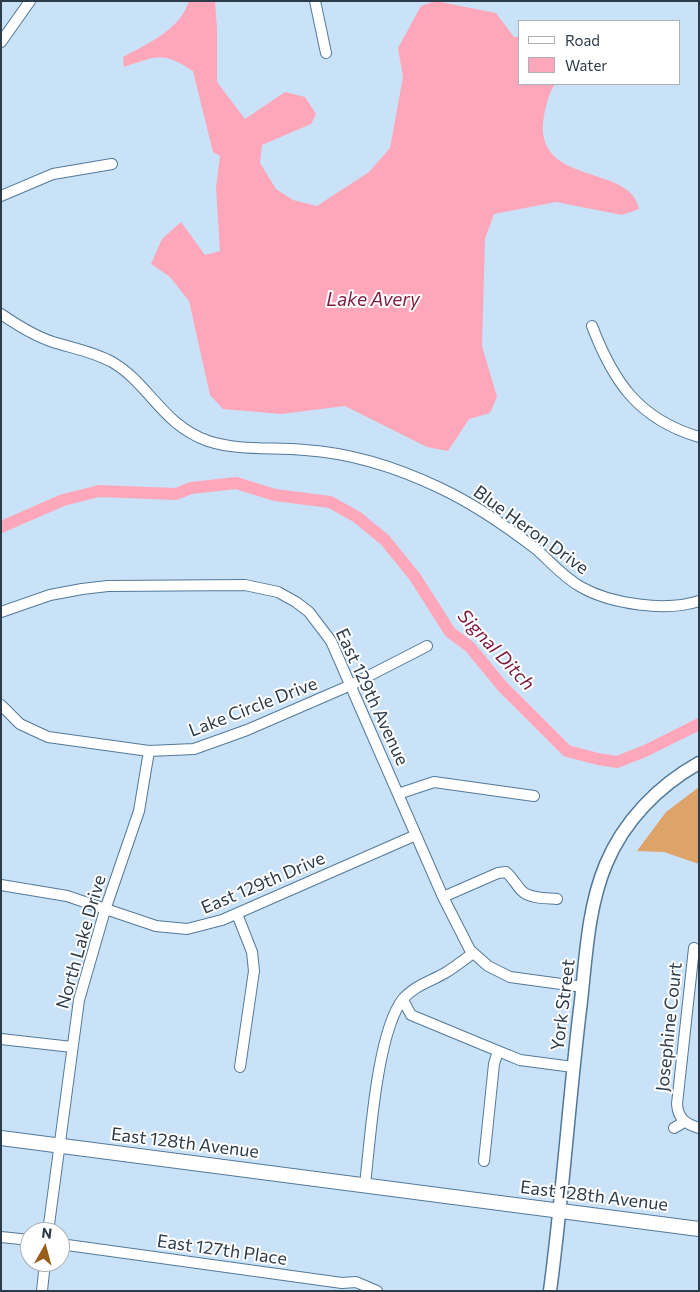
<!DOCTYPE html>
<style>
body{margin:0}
#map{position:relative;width:700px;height:1292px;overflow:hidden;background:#c9e2f8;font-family:Commissioner,sans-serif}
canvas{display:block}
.frame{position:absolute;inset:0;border:2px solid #2c3c4b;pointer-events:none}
.legend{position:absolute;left:518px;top:20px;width:162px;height:65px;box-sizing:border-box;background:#fff;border:1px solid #abb1b7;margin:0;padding:6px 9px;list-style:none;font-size:15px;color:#2c3c4b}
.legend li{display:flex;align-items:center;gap:10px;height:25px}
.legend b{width:25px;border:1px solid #abb1b7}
.north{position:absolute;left:20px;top:1222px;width:50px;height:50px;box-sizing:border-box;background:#fff;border:1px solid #abb1b7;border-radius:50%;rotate:7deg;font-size:14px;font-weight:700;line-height:20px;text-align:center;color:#2c3c4b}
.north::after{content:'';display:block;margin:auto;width:18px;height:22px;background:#985f1b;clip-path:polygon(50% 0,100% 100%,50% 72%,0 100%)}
</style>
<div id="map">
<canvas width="700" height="1292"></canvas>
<div class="frame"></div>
<ul class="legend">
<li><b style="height:6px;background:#fff"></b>Road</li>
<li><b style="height:14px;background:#fea7ba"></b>Water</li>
</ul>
<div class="north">N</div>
</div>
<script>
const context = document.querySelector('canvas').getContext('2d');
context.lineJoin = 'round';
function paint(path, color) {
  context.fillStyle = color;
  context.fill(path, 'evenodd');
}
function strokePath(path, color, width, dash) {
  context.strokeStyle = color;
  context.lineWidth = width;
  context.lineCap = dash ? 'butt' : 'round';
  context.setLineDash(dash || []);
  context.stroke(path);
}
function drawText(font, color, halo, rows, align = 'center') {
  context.font = font + ' Commissioner,sans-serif';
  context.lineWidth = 4;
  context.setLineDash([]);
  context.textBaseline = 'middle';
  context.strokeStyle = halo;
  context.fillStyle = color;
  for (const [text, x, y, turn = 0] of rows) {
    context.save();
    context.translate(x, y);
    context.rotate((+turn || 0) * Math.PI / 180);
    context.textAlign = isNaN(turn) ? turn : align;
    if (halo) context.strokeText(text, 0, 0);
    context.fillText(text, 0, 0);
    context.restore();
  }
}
const green = new Path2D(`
 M 699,787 L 699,864 L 664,852 L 637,851 L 666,812 Z`);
const water = new Path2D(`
 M 189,1 L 215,1 L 217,29 L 217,82 L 245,119 L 285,92 L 305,97 L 316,114 L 311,124 L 262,145 L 260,163 L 276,189 L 293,200 L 317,206 L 369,172 L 390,148 L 403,77 L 398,48 L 421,6 L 435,1 L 496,13 L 514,37 L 519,37 L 519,84 L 555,84 C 548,94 544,112 543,124 C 539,186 631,164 639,209 L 622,215 L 556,202 L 494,214 L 485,239 L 482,346 L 497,397 L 490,413 L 469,419 L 448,451 L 427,447 L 345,406 L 281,414 L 223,409 L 210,395 L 189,301 L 170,277 L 151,264 L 162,239 L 181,222 L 205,255 L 220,251 L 216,187 L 220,156 L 213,152 L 193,71 C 161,51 159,56 124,67 L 123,57 C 147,44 180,30 189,1 Z`);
const canal = new Path2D(`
 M 1,527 L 63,500 L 99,491 L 176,494 L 191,488 L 236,483 L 275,495 L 330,502 L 357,517 L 385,540 L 415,577 L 450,632 L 470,647 L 502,686 L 567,751 L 598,759 L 617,762 L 645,751 L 699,724`);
const minor = new Path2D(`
 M 315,1 L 326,53
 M 1,42 L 30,1
 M 1,196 L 53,174 L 112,164
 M 1,314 C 17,325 34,336 53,342 C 72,348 94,352 112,362 C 149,383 162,425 208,441 C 239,451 272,447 305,450 C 351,453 398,468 440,488 C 474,504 506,526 536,549 C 551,562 563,577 581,587 C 611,604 666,612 699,601
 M 592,326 C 613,381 638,419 699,437
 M 1,612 L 50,595 L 82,589 L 108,586 L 245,585 L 278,592 L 296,602 L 309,612 L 331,641 L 443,897 L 470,950 L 488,966 L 510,977 L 583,987
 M 1,705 L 20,724 L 48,737 L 149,751 L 194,749 L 247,730 L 351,685 L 427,646
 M 398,794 L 434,782 L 534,796
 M 1,885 L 67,896 L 156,926 L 187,929 L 222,920 L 416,835
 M 443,897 L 498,873 L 506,872 C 513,878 516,885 522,891 C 530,899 547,898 557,899
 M 237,914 L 252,952 L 254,971 L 240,1067
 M 694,948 L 677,1104 C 678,1119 686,1124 699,1128
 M 403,1000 L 411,1015 L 498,1051 L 520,1060 L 573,1067
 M 1,1039 L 72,1047
 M 674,1128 L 684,1122
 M 484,1161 L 494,1064 L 498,1051
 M 365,1185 C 370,1141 377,1031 403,999 C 414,986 431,981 445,973 C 455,967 464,960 473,953
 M 48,1232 L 79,1000 L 105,910 L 139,811 L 149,751
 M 1,1237 L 30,1240
 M 60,1244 L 342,1283 L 356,1282 L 377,1291
 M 42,1291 L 45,1262`);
const tertiary = new Path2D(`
 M 550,1291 C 563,1194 569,1098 581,1001 C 586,956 588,907 606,864 C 624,821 658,786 699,763`);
const secondary = new Path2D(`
 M 1,1138 L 699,1229`);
const streetNames = [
 ["Blue Heron Drive",531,530,36],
 ["East 129th Avenue",372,697,65],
 ["Lake Circle Drive",253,707,-21],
 ["East 129th Drive",263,883,-23],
 ["North Lake Drive",81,942,-74],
 ["York Street",563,1005,-83],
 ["Josephine Court",669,1027,-84],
 ["East 128th Avenue",185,1143,7],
 ["East 128th Avenue",594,1196,7],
 ["East 127th Place",222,1250,8]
];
const waterNames = [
 ["Lake Avery",373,300],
 ["Signal Ditch",496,650,47]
];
paint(green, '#dea368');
paint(water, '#fea7ba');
strokePath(canal, '#fea7ba', 12);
strokePath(minor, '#537999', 12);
strokePath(tertiary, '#537999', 15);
strokePath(secondary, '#537999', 16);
strokePath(minor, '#fff', 10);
strokePath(tertiary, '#fff', 12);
strokePath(secondary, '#fff', 14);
drawText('18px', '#2c3c4b', '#fff', streetNames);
drawText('italic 19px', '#7e1b3d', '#fff', waterNames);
</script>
